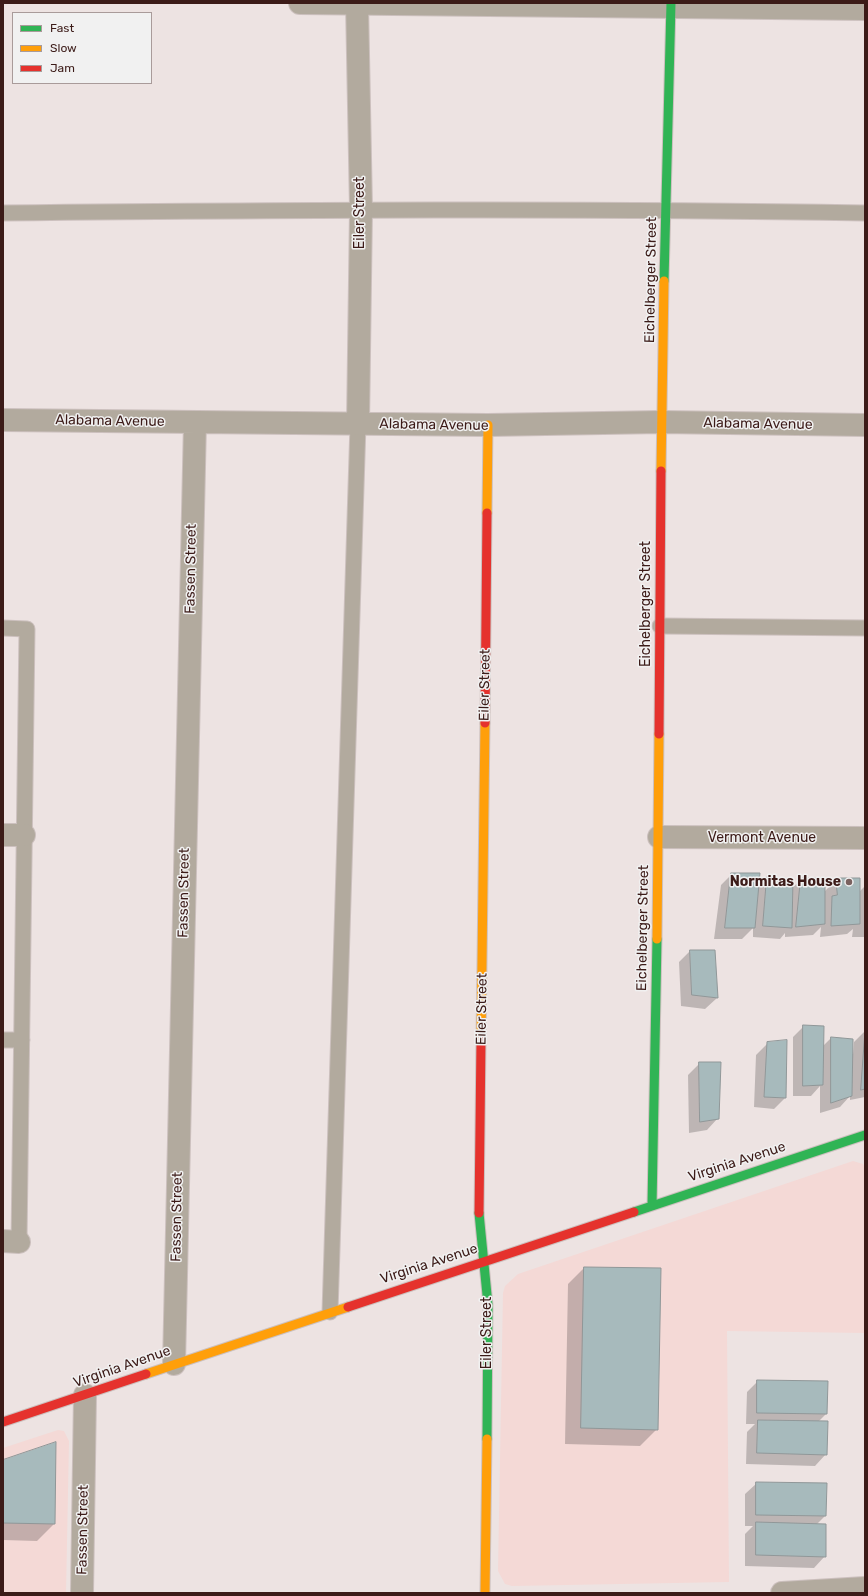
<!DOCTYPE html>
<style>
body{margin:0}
#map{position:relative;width:868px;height:1596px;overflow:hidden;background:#ede3e2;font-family:Rubik,sans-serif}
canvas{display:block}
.frame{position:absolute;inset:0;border:4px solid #3c1b18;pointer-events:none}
.legend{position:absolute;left:12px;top:12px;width:140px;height:72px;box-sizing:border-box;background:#f1f1f1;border:1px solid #a99b9a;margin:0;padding:5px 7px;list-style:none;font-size:12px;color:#3c1b18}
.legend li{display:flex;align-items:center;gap:8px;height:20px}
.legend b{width:20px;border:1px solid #a99b9a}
</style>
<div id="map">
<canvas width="868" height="1596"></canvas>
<div class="frame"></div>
<ul class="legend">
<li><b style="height:5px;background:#30b455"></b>Fast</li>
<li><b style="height:5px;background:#ff9f0a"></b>Slow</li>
<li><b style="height:5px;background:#e5322d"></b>Jam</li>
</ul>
</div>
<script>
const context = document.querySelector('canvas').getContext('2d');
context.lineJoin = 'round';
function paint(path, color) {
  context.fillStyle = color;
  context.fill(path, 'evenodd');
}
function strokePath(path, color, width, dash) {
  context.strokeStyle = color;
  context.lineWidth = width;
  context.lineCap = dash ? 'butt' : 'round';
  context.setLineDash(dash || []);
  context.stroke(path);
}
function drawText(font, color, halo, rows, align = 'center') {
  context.font = font + ' Rubik,sans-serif';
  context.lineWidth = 3;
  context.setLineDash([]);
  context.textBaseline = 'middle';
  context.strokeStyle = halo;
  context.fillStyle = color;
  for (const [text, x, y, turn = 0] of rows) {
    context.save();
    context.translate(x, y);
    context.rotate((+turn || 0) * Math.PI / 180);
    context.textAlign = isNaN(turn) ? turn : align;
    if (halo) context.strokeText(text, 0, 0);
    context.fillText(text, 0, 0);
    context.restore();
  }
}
const built = new Path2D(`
 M 853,1161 L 863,1164 L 865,1168 L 865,1333 L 727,1331 L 729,1582 L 512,1586 L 505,1584 L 498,1571 L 503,1293 L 505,1286 L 518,1274 Z
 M 58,1430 L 64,1431 L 69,1441 L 66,1593 L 3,1593 L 3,1448 Z`);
const shadow = new Path2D(`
 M 732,874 L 757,888 L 768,878 L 791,889 L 802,879 L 824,892 L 837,879 L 859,892 L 865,886 L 865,937 L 852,937 L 853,929 L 847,934 L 820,937 L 821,927 L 813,935 L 785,937 L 785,933 L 780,939 L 753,937 L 753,928 L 742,939 L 714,939 L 721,885 Z
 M 690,951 L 717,998 L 705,1009 L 681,1006 L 679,962 Z
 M 804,1026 L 822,1047 L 831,1038 L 852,1054 L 853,1054 L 854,1042 L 865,1031 L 865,1097 L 850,1100 L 850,1096 L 840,1107 L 820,1113 L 820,1086 L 811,1096 L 793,1096 L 793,1037 Z
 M 768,1043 L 785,1098 L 774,1109 L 754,1107 L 756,1055 Z
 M 700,1063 L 718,1118 L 707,1130 L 689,1133 L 688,1075 Z
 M 584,1268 L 657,1429 L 640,1446 L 565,1444 L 568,1284 Z
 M 758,1381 L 826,1414 L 818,1422 L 826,1454 L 815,1466 L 746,1464 L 747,1432 L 755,1424 L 746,1424 L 747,1392 Z
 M 55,1443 L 54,1524 L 37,1541 L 3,1540 L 3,1461 Z
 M 757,1483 L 825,1516 L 817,1524 L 825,1556 L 814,1568 L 745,1566 L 745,1534 L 753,1526 L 745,1526 L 745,1494 Z`);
const building = new Path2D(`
 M 731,873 L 760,873 L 755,928 L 725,928 Z
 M 767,877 L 793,879 L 792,928 L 763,926 Z
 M 801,878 L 825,878 L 825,924 L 796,927 Z
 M 836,878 L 860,878 L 860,924 L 831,926 L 832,896 L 837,895 Z
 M 690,950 L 715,950 L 718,998 L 692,995 Z
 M 803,1025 L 824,1026 L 823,1085 L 803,1086 Z
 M 865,1031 L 865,1089 L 861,1090 Z
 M 831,1037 L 853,1039 L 852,1096 L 831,1103 Z
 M 787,1040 L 786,1098 L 764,1097 L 767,1042 Z
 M 699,1062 L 721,1062 L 719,1119 L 700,1122 Z
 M 584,1267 L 661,1268 L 658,1430 L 581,1428 Z
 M 757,1380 L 828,1381 L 827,1414 L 757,1413 Z
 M 758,1420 L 828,1421 L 827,1455 L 757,1453 Z
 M 56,1442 L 55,1524 L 3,1523 L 3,1460 Z
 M 756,1482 L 827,1483 L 826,1516 L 756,1515 Z
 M 756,1522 L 826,1524 L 826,1557 L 756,1555 Z`);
const lane = new Path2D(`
 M 3,213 C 290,210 578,208 865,213
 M 660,626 L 865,628
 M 3,628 L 27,629 L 19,1242
 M 3,1040 L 22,1040
 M 330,1312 L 358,424`);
const street = new Path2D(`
 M 300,3 L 865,9
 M 357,3 L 361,209 L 358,424
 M 3,420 L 488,425 L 661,422 L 865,425
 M 3,835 L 24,835
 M 659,837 L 865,838
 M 3,1241 L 19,1242
 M 174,1364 L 195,422
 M 82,1593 L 85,1395
 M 782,1593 L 865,1588`);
const fast = new Path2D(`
 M 664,281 L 671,3
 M 652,1205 L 657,939
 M 634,1212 L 865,1135
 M 479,1213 L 488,1305 L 487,1439`);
const slow = new Path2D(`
 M 661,471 L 664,281
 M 487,513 L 488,425
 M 657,939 L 659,734
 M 481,1041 L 485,723
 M 146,1374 L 348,1307
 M 485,1593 L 487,1439`);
const jam = new Path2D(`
 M 485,723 L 487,513
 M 659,734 L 661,471
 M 479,1213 L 481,1041
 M 348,1307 L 634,1212
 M 3,1422 L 146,1374`);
const markers = [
 [849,882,4,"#7a615f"]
];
const streetNames = [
 ["Eiler Street",360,213,-90],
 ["Eichelberger Street",651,280,-89],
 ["Alabama Avenue",110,421,1],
 ["Alabama Avenue",758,424,1],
 ["Alabama Avenue",434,425,1],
 ["Fassen Street",191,569,-89],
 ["Eichelberger Street",646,604,-90],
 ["Eiler Street",485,685,-89],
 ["Vermont Avenue",762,838],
 ["Fassen Street",184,893,-89],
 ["Eichelberger Street",643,928,-89],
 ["Eiler Street",482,1009,-89],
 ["Virginia Avenue",737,1162,-18],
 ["Fassen Street",177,1217,-89],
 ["Virginia Avenue",429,1264,-18],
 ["Eiler Street",487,1333,-90],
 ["Virginia Avenue",122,1367,-19],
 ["Fassen Street",83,1530,-89]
];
const poiNames = [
 ["Normitas House",841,882]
];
paint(built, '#f4d9d6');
paint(shadow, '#0003');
paint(building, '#a7babc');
strokePath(building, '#909798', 1);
strokePath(lane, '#ccc0be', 17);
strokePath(street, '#ccc0be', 24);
strokePath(fast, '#ccc0be', 11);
strokePath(slow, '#ccc0be', 11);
strokePath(jam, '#ccc0be', 11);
strokePath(lane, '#b2aa9e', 15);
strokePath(street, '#b2aa9e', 22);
strokePath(fast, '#30b455', 9);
strokePath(slow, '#ff9f0a', 9);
strokePath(jam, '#e5322d', 9);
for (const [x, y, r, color] of markers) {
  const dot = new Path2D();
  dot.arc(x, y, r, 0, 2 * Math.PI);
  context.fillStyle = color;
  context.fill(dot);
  strokePath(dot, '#f1f1f1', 1.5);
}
drawText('14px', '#3c1b18', '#f1f1f1', streetNames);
drawText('bold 14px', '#3c1b18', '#f1f1f1', poiNames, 'right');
</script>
